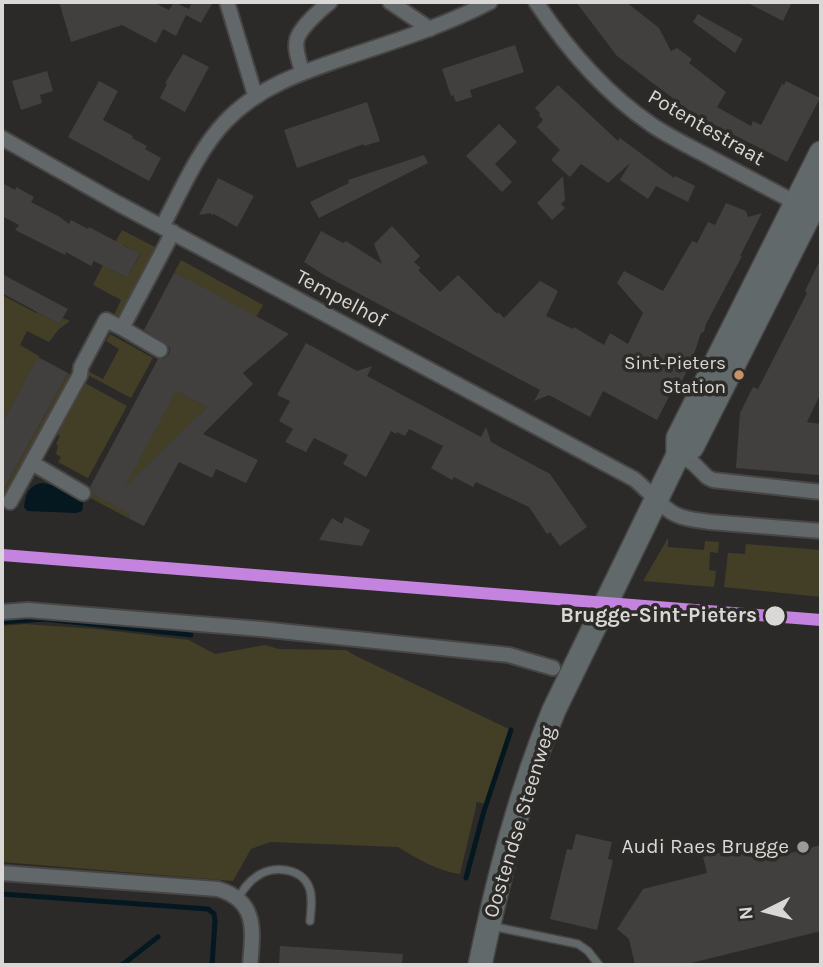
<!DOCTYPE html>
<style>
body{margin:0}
#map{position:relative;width:823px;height:967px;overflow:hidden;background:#2b2a29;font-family:Karla,sans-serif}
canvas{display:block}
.frame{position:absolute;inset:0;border:4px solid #d9d8d6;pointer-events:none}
.north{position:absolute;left:732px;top:876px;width:70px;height:70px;-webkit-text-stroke:5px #2c2b28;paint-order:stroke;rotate:264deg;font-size:19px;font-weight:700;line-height:28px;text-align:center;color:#d9d8d6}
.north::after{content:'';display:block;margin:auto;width:24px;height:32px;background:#d9d8d6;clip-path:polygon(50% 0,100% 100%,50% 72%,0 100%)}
</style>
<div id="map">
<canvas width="823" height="967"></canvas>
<div class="frame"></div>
<div class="north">N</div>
</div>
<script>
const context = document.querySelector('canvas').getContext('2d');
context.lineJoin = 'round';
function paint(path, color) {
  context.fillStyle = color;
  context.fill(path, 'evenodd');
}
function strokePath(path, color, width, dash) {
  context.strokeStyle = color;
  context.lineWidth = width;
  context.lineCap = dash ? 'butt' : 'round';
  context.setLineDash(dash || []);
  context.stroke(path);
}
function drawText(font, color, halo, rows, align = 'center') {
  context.font = font + ' Karla,sans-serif';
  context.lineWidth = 7;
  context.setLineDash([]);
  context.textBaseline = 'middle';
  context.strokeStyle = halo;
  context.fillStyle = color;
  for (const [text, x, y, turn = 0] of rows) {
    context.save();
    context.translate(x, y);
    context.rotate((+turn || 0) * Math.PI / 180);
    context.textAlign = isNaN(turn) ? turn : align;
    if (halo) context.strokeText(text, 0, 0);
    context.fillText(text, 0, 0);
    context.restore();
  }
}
const green = new Path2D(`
 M 122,230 L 157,248 L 122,313 L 117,316 L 114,315 L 121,300 L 93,285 L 104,263 L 111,270 L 127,278 L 140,255 L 124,245 L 112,248 Z
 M 181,260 L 263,305 L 256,317 L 174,273 Z
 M 2,295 L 36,313 L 37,312 L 59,324 L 63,318 L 70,321 L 59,329 L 49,342 L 27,331 L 20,345 L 39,356 L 2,423 Z
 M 110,334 L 153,358 L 131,398 L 88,375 L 90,372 L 103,379 L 119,349 L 106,341 Z
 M 68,373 L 75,377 L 7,500 L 2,497 L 2,492 Z
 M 149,376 L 207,407 L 168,446 L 128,518 L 85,495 L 88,491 L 114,505 Z
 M 85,383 L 127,406 L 88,478 L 58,462 L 61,457 L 56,454 L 58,446 L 56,444 L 60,436 L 57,434 Z
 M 668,538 L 668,547 L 704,550 L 705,541 L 719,542 L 718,553 L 710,552 L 709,570 L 716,571 L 714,587 L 643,581 Z
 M 746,544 L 821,550 L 821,597 L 724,587 L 728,553 L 745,554 Z
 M 25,624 L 97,629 L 189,640 L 215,654 L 265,645 L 279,649 L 346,650 L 356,656 L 511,730 L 487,804 L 476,802 L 476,807 L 460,874 C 437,871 416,858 398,847 L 270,842 L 251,849 L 233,881 L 2,862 L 2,626 Z`);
const water = new Path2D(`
 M 42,483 C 51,484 75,492 81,499 C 84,504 83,505 82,511 L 76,513 L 27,511 L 24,507 C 26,494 28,486 42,483 Z`);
const stream = new Path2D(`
 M 2,622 L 45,619 L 191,635
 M 466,878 L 484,811 L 511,730
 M 2,894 L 208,909 L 214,914 L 215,921 L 212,965
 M 122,965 L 158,937`);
const building = new Path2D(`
 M 59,2 L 153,2 L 169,10 L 174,2 L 189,9 L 192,2 L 213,2 L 201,23 L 186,15 L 176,36 L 163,29 L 156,43 L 122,25 L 71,42 Z
 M 576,2 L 626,2 L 659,28 L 671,51 L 677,48 L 692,59 L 689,63 L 726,92 L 717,107 L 751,126 L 753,121 L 761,125 L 782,84 L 784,85 L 786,81 L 820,98 L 787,162 L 695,115 L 617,56 Z
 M 746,2 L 792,2 L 783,21 Z
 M 698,14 L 743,39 L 735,53 L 693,22 Z
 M 515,45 L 524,72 L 470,90 L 472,97 L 456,102 L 453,95 L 451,96 L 442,69 Z
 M 183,54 L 209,67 L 185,112 L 160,98 L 167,84 L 165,83 Z
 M 47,71 L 53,91 L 40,95 L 42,103 L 21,110 L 12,81 Z
 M 99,81 L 118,91 L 103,120 L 133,136 L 132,138 L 147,146 L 145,149 L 161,158 L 149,181 L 68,137 Z
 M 558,85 L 618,141 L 620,138 L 674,178 L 675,176 L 695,186 L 688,202 L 656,186 L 648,199 L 620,180 L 630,163 L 608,183 L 581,164 L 570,177 L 551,160 L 560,150 L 537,127 L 543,120 L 539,115 L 540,113 L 535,108 Z
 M 367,102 L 380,141 L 364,146 L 364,144 L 297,168 L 284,130 Z
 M 499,124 L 517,142 L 495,164 L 512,182 L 502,192 L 466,156 Z
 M 424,155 L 428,163 L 319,218 L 310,202 L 349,183 L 348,180 Z
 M 563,176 L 565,200 L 561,204 L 565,208 L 552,220 L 537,203 Z
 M 218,178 L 254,196 L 237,227 L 214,214 L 211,215 L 211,213 L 199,215 Z
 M 2,183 L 15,190 L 16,187 L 34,197 L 31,202 L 60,217 L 69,224 L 71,220 L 88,229 L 89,227 L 140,254 L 127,278 L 94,261 L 91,266 L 66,252 L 65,255 L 15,230 L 19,225 L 2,216 Z
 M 726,203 L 746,211 L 748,217 L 762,213 L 740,256 L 742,256 L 706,324 L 704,332 L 701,333 L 692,360 L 680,385 L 676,383 L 657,420 L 603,391 L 590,417 L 549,395 L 534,401 L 540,390 L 324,275 L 304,262 L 321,231 L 343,243 L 346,241 L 382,264 L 374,244 L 392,226 L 420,256 L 414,262 L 421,268 L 418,270 L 440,292 L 458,275 L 497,314 L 498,312 L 504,318 L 540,281 L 558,291 L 546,316 L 573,329 L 574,327 L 604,345 L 610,333 L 628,344 L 643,313 L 617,283 L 624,271 L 663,291 L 692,241 L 697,243 L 708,222 L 715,225 Z
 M 821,258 L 821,393 L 807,422 L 821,424 L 819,475 L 736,468 L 740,413 L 753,387 L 758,389 L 803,301 L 807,293 L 805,291 Z
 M 174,273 L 191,281 L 289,334 L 243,373 L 253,384 L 203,434 L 258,460 L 246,483 L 216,469 L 212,478 L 179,462 L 144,526 L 128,518 L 130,514 L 93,494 L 90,487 L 158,359 L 164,359 L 169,354 L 170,349 L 168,345 L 144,330 ZM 176,391 L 207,407 L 124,488 Z
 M 2,274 L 68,309 L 59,324 L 2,293 Z
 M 306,343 L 357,371 L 372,366 L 367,376 L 481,437 L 486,427 L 491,442 L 550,474 L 587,527 L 560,546 L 550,532 L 547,534 L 529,507 L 476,482 L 473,487 L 454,477 L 452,480 L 431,468 L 443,446 L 409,429 L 405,436 L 397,432 L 396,434 L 391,431 L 366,477 L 343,464 L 348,455 L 314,438 L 306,452 L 285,442 L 293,429 L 279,421 L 290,401 L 277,395 Z
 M 38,357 L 68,373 L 2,492 L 2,423 Z
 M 345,517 L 370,530 L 362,546 L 319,540 L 332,518 L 342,524 Z
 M 576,834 L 612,842 L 608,859 L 613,860 L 597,930 L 550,919 L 567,849 L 572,850 Z
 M 752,845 L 754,854 L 785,846 L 787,854 L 821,845 L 821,931 L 683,965 L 635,965 L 629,939 L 617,929 L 643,889 L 707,873 L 703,857 Z
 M 280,946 L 403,954 L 402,965 L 279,965 Z`);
const lane = new Path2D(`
 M 238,898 C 243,890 248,882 256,877 C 271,865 301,867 309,887 C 313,897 311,910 310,921
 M 491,926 L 578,944 L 588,951 L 599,965`);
const street = new Path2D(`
 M 227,2 L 255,95
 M 390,2 L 430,29
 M 536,2 C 567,49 605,93 652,125 C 671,138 693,148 713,159 C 743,175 773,191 802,206
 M 302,72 C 300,62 294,50 297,39 C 301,27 320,10 330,2
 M 2,138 L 119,204 L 634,479 C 646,488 665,511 677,515 C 687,520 699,520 710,522 L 821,531
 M 162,227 C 180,193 199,149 225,122 C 261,84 309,70 356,54 C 402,39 447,24 490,2
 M 160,350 L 122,328 L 173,232
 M 678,455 L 693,463 L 707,477 L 713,480 L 821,492
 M 32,463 L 83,493
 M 10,502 L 80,375 L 81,367 L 106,320 L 122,328
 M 2,612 L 28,610 L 261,629 L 509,655 L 553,668
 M 2,873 L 218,889 C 258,901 253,931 250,965`);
const primary = new Path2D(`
 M 678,455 L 692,447 L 821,192
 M 480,965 C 498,879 520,791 554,710 L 678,455 L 678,438 L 821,153`);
const rail1 = new Path2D(`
 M 2,555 L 821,620`);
const markers = [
 [739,375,6,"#c7916a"],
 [775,616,11,"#d9d8d6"],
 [803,847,7,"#9c9b99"]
];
const busNames = [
 ["Sint-Pieters",726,364],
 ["Station",726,388]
];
const streetNames = [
 ["Potentestraat",706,128,30],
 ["Tempelhof",341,299,28],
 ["Oostendse Steenweg",520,822,-73]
];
const stopNames = [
 ["Brugge-Sint-Pieters",757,616]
];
const poiNames = [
 ["Audi Raes Brugge",789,847]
];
paint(green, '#433e26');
paint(water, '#05181f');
strokePath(stream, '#05181f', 5);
paint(building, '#41403f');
strokePath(lane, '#474645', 10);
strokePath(street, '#474645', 18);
strokePath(primary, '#474645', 26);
strokePath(lane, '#62686a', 7);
strokePath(street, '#62686a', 14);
strokePath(primary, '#62696a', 23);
strokePath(rail1, '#c483df', 12);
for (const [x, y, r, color] of markers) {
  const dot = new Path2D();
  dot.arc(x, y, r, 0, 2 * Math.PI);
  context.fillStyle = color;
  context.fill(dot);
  strokePath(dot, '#2c2b28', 2.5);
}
drawText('19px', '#d9d8d6', '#2c2b28', busNames, 'right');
drawText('21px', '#d9d8d6', '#2c2b28', streetNames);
drawText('bold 21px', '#d9d8d6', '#2c2b28', stopNames, 'right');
drawText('21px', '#d9d8d6', '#2c2b28', poiNames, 'right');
</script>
